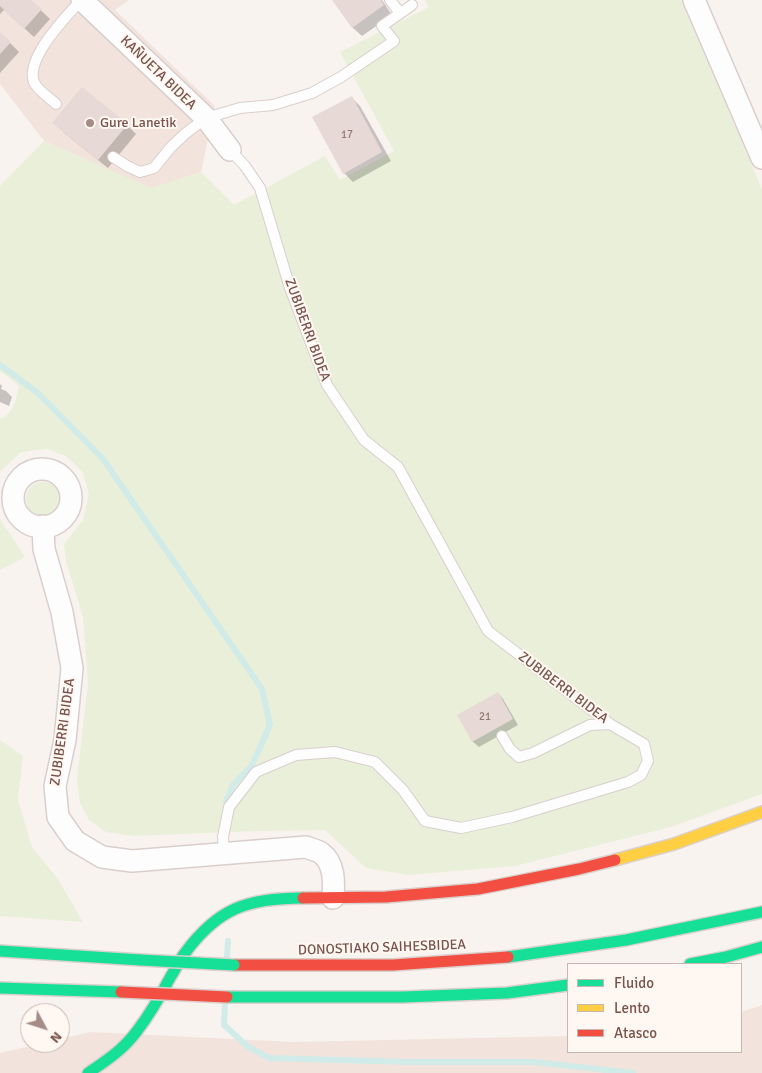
<!DOCTYPE html>
<meta charset="utf-8">
<style>
body{margin:0}
#map{position:relative;width:762px;height:1073px;overflow:hidden;background:#f9f3ef;font-family:Signika,sans-serif}
canvas{display:block}
.legend{position:absolute;left:567px;top:963px;width:175px;height:90px;box-sizing:border-box;background:#fff7f2;border:1px solid #c9b6b0;margin:0;padding:6px 9px;list-style:none;font-size:15px;color:#79544d}
.legend li{display:flex;align-items:center;gap:10px;height:25px}
.legend b{width:25px;border:1px solid #c9b6b0}
.north{position:absolute;left:20px;top:1003px;width:50px;height:50px;box-sizing:border-box;background:#fff7f2;border:1px solid #c9b6b0;border-radius:50%;rotate:130deg;font-size:14px;font-weight:700;line-height:20px;text-align:center;color:#79544d}
.north::after{content:'';display:block;margin:auto;width:18px;height:22px;background:#a68c86;clip-path:polygon(50% 0,100% 100%,50% 72%,0 100%)}
</style>
<div id="map">
<canvas width="762" height="1073"></canvas>
<ul class="legend">
<li><b style="height:6px;background:#16e098"></b>Fluido</li>
<li><b style="height:6px;background:#ffcf43"></b>Lento</li>
<li><b style="height:6px;background:#f24e42"></b>Atasco</li>
</ul>
<div class="north">N</div>
</div>
<script>
const context = document.querySelector('canvas').getContext('2d');
context.lineJoin = 'round';
function paint(path, color) {
  context.fillStyle = color;
  context.fill(path, 'evenodd');
}
function strokePath(path, color, width, dash) {
  context.strokeStyle = color;
  context.lineWidth = width;
  context.lineCap = dash ? 'butt' : 'round';
  context.setLineDash(dash || []);
  context.stroke(path);
}
function drawText(font, color, halo, rows, align = 'center') {
  context.font = font + ' Signika,sans-serif';
  context.lineWidth = 4;
  context.setLineDash([]);
  context.textBaseline = 'middle';
  context.strokeStyle = halo;
  context.fillStyle = color;
  for (const [text, x, y, turn = 0] of rows) {
    context.save();
    context.translate(x, y);
    context.rotate((+turn || 0) * Math.PI / 180);
    context.textAlign = isNaN(turn) ? turn : align;
    if (halo) context.strokeText(text, 0, 0);
    context.fillText(text, 0, 0);
    context.restore();
  }
}
const residential = new Path2D(`
 M 0,0 L 129,0 L 115,10 L 215,106 L 201,172 L 151,189 L 44,141 L 0,84 Z
 M 762,1005 L 762,1073 L 0,1073 L 0,1053 L 44,1043 L 60,1043 L 60,1039 L 91,1032 L 293,1042 L 568,1036 L 568,1052 L 741,1052 L 741,1012 Z`);
const green = new Path2D(`
 M 425,0 L 681,0 L 762,189 L 762,794 L 671,827 L 515,866 L 409,875 L 366,868 L 325,830 L 258,831 L 133,836 L 106,832 L 89,820 L 80,803 L 77,779 L 88,683 L 83,617 L 66,561 L 64,544 L 83,520 L 89,493 L 82,471 L 66,456 L 47,449 L 21,452 L 0,472 L 0,419 C 14,414 16,399 19,386 L 0,371 L 0,186 L 44,141 L 151,188 L 201,172 L 234,205 L 325,156 L 340,180 L 394,151 L 340,52 L 429,7 Z
 M26 499a17 17 0 1 1 34 0a17 17 0 1 1-34 0Z
 M 0,519 L 25,557 L 0,570 Z
 M 0,740 L 23,756 L 18,800 L 32,847 L 58,879 L 83,922 L 0,916 Z`);
const shadow = new Path2D(`
 M 0,0 L 30,0 L 50,19 L 34,37 L 4,10 L 0,14 Z
 M 333,0 L 382,0 L 392,15 L 362,36 L 353,28 Z
 M 0,33 L 19,52 L 0,73 Z
 M 351,97 L 360,106 L 391,161 L 353,182 L 344,173 Z
 M 127,125 L 136,134 L 108,168 L 63,132 Z
 M 0,384 L 2,386 L 1,389 L 6,391 L 12,397 L 9,406 L 0,402 Z
 M 498,693 L 503,699 L 518,725 L 479,747 L 473,742 L 458,715 Z`);
const stream = new Path2D(`
 M 0,365 L 38,393 L 103,459 L 262,689 L 270,725 L 252,765 L 233,785 L 226,801
 M 227,957 L 228,941
 M 225,1002 L 224,1025 L 247,1046 L 269,1058 L 409,1062 L 535,1062 L 633,1073`);
const building = new Path2D(`
 M 0,0 L 31,0 L 42,9 L 24,29 L 0,6 Z
 M 332,0 L 381,0 L 384,5 L 352,28 Z
 M 0,32 L 11,42 L 0,54 Z
 M 82,87 L 128,124 L 98,160 L 52,123 Z
 M 352,96 L 382,152 L 343,174 L 312,117 Z
 M 498,692 L 513,719 L 472,742 L 457,715 Z`);
const lane = new Path2D(`
 M 390,0 L 400,13
 M 56,104 C 50,98 37,90 34,82 C 25,58 66,17 81,0
 M 113,157 L 127,166 L 140,172 L 154,168 L 171,147 L 186,133 L 206,118 L 240,108 L 273,105 L 312,93 L 341,77 L 394,41 L 382,26 L 412,5
 M 502,736 L 510,749 L 519,757 L 533,753 L 590,725 L 610,724
 M 224,854 L 223,837 L 229,807 L 256,772 L 296,755 L 335,752 L 375,762 L 403,790 L 425,821 L 461,828 L 512,817 L 628,782 L 641,775 L 648,761 L 644,744 L 610,724 L 488,631 L 398,467 L 364,440 L 327,385 L 290,288 L 260,188 L 245,166 L 230,150`);
const street = new Path2D(`
 M 82,0 L 206,118 L 230,150
 M 694,0 L 762,158
 M13 498a29 29 0 1 1 58 0a29 29 0 1 1-58 0Z
 M 43,526 L 44,549 L 62,612 L 72,668 L 65,740 L 55,786 L 58,817 L 75,841 L 102,857 L 132,861 L 306,847 C 310,849 317,850 321,853 C 335,863 334,883 333,898`);
const fast = new Path2D(`
 M 0,951 L 141,960
 M 508,957 L 626,940 L 762,912
 M 690,964 L 726,957 L 762,947
 M 0,988 L 121,992
 M 227,997 L 403,997 L 507,993 L 568,985
 M 88,1073 C 106,1061 124,1049 137,1031 C 150,1014 161,995 171,976 C 176,969 179,960 185,953 C 218,908 248,898 303,898`);
const slow = new Path2D(`
 M 615,860 L 674,844 L 762,812`);
const jam = new Path2D(`
 M 303,898 L 386,897 L 478,889 L 579,869 L 615,860
 M 234,965 L 393,965 L 508,957`);
const fastBridge = new Path2D(`
 M 141,960 L 234,965`);
const jamBridge = new Path2D(`
 M 121,992 L 227,997`);
const markers = [
 [90,123,5,"#a68c86"]
];
const numberNames = [
 ["17",347,135],
 ["21",485,717]
];
const streetNames = [
 ["KAÑUETA BIDEA",158,73,44],
 ["ZUBIBERRI BIDEA",307,330,70],
 ["ZUBIBERRI BIDEA",563,688,37],
 ["ZUBIBERRI BIDEA",63,732,-82],
 ["DONOSTIAKO SAIHESBIDEA",382,948,-2]
];
const poiNames = [
 ["Gure Lanetik",100,123]
];
paint(residential, '#f2e4dd');
paint(green, '#eaefda');
paint(shadow, '#0003');
strokePath(stream, '#d0ebe8', 6);
paint(building, '#e6d9d6');
strokePath(lane, '#d8cfcc', 12);
strokePath(street, '#d8cfcc', 24);
strokePath(fast, '#dad0cc', 14);
strokePath(slow, '#dad0cc', 14);
strokePath(jam, '#dad0cc', 14);
strokePath(lane, '#fefdfd', 10);
strokePath(street, '#fefdfd', 21);
strokePath(fast, '#16e098', 11);
strokePath(slow, '#ffcf43', 11);
strokePath(jam, '#f24e42', 11);
strokePath(fastBridge, '#dacfcc', 14, []);
strokePath(jamBridge, '#dacfcc', 14, []);
strokePath(fastBridge, '#16e098', 11);
strokePath(jamBridge, '#f24e42', 11);
for (const [x, y, r, color] of markers) {
  const dot = new Path2D();
  dot.arc(x, y, r, 0, 2 * Math.PI);
  context.fillStyle = color;
  context.fill(dot);
  strokePath(dot, '#fff7f2', 2);
}
drawText('11px', '#967872', null, numberNames);
drawText('14px', '#79544d', '#fff7f2', streetNames);
drawText('14px', '#79544d', '#fff7f2', poiNames, 'left');
</script>
